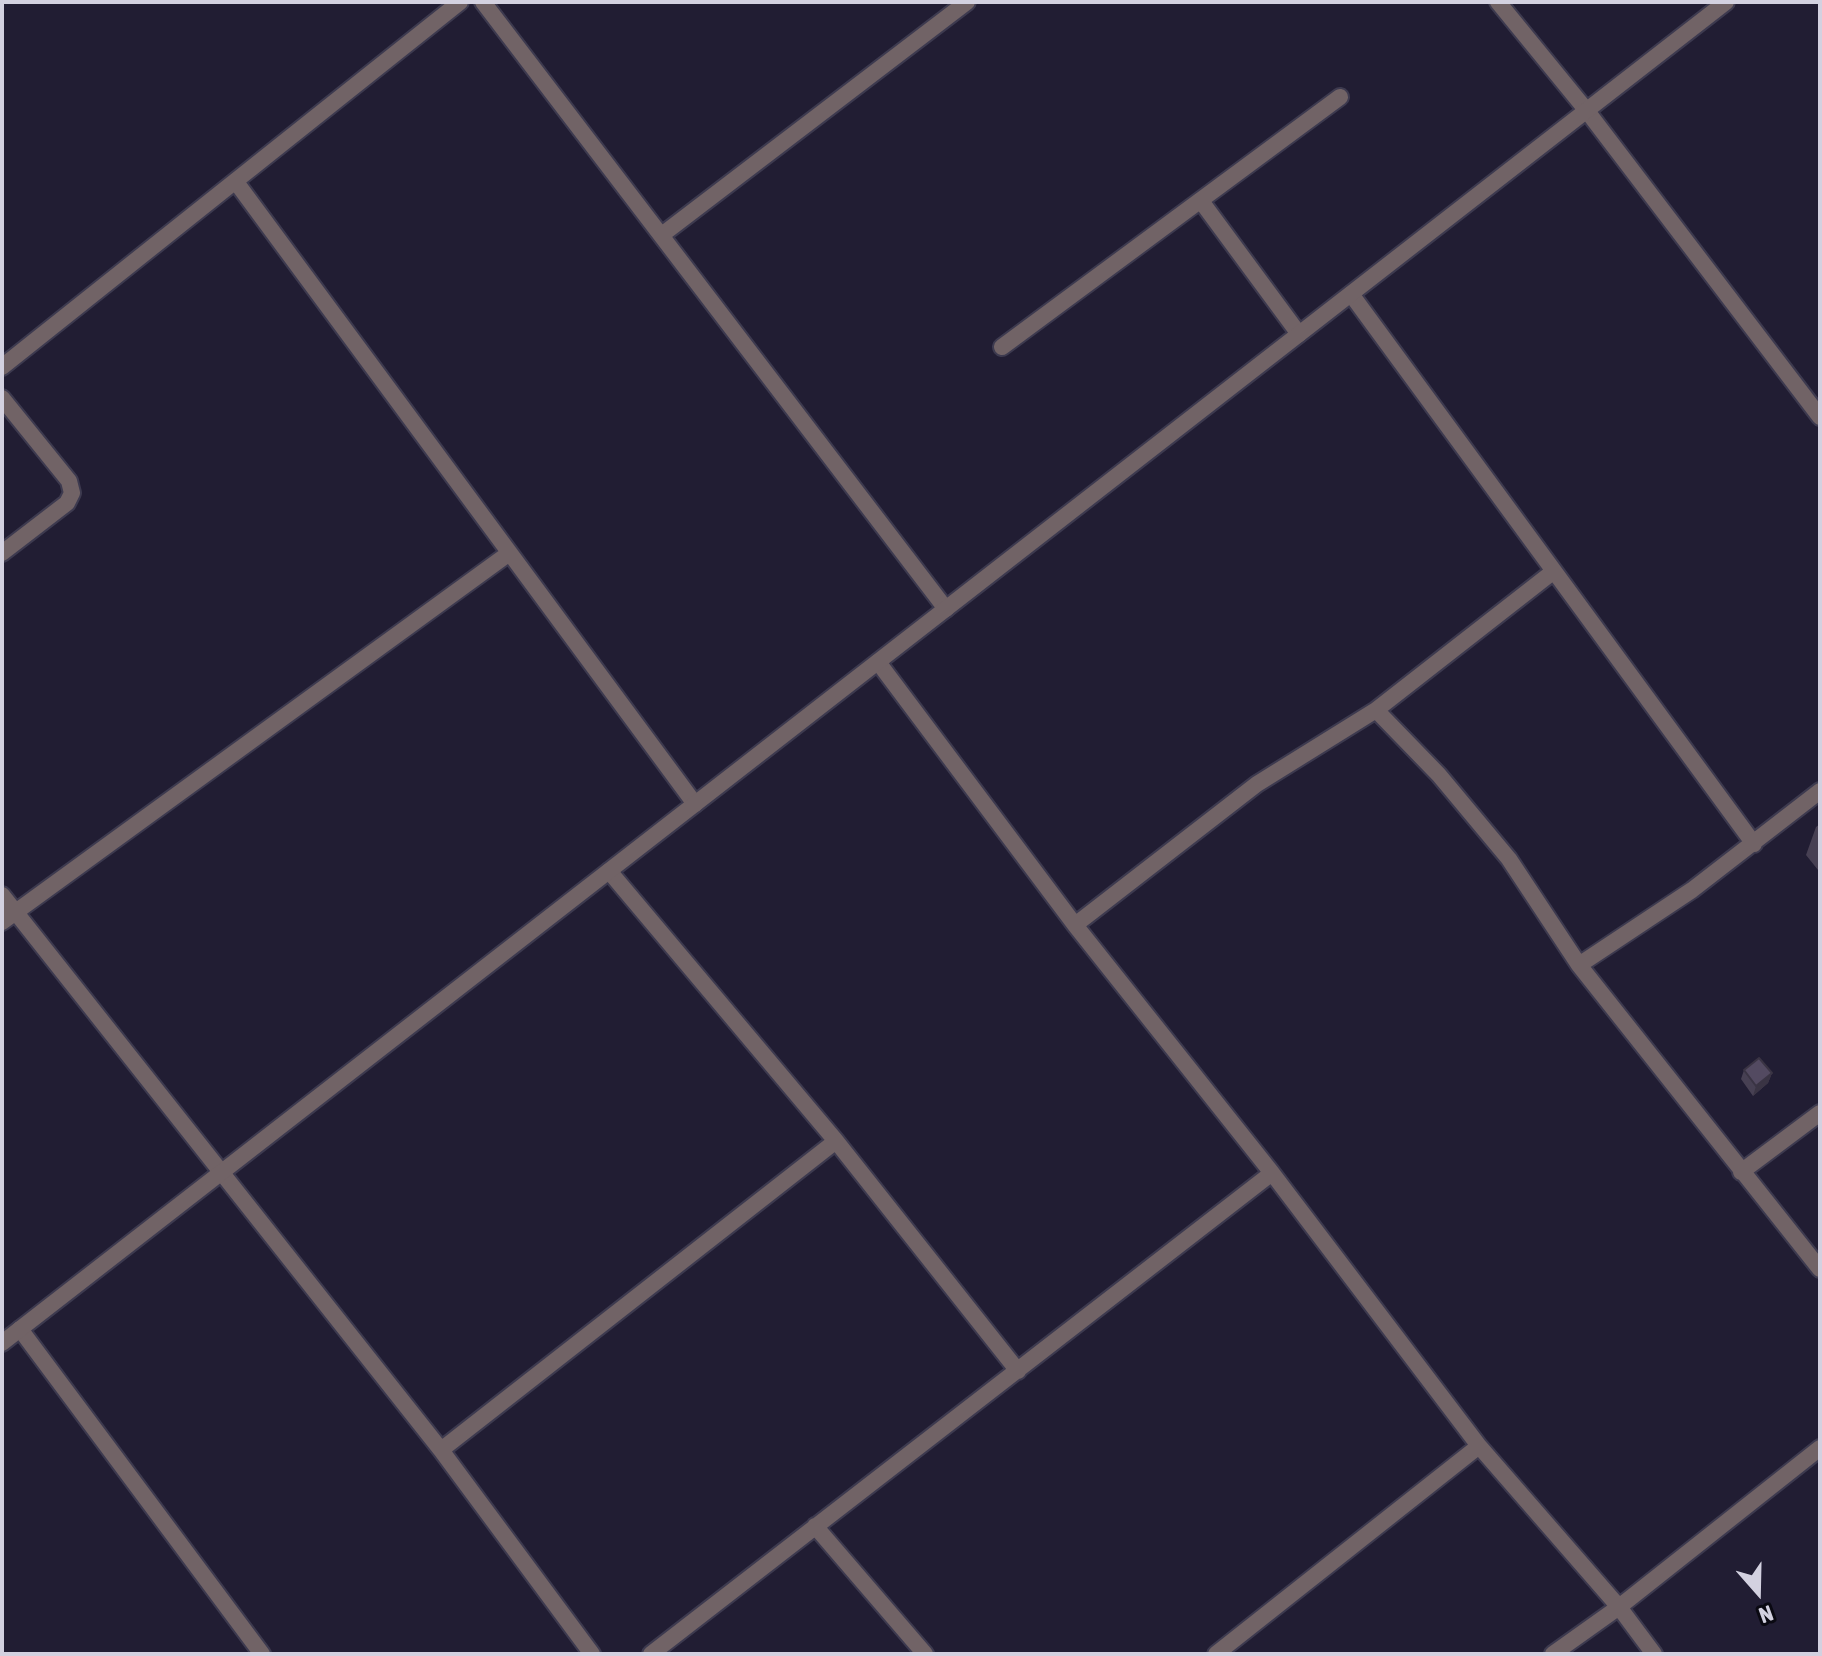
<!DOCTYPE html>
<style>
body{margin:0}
#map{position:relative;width:1822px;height:1656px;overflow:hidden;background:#211d33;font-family:"Asap Condensed",sans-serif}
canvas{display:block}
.frame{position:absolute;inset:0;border:4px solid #d3d1e0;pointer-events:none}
.north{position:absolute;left:1718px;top:1552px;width:80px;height:80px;-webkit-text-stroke:6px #0a0912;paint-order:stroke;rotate:160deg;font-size:22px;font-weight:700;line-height:32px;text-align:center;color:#d3d1e0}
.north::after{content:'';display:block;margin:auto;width:28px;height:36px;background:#d3d1e0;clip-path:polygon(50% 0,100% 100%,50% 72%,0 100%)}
</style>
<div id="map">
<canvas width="1822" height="1656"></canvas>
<div class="frame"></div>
<div class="north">N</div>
</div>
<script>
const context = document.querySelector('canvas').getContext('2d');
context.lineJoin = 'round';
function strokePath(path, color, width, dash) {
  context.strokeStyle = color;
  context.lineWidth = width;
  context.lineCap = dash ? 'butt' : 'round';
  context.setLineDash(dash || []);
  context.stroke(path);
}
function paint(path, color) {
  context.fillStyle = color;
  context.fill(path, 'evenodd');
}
const minor = new Path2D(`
 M 483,2 L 946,609
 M 1498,2 L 1587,111 L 1820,417
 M 236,182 L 695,804
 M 1201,201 L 1299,334
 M 663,234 L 967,2
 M 1351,294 L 1754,844
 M 1002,347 L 1340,97
 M 2,367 L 460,2
 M 2,398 L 69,481 L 72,493 L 67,503 L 2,553
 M 878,662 L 1075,925 L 1272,1173 L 1479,1446 L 1619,1607 L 1654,1654
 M 1376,710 L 1439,775 L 1509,859 L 1579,965 L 1820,1269
 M 609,871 L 836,1141 L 1018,1371
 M 2,895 L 441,1450 L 592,1654
 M 2,922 L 508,554
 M 1075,925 L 1257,784 L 1376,710 L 1554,571
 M 1579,965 L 1692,890 L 1820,791
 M 1741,1172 L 1820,1113
 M 20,1329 L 262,1654
 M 441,1450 L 836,1141
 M 815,1526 L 925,1654
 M 651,1654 L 1272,1173
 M 1216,1654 L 1479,1446
 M 1553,1654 L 1619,1607 L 1820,1448`);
const tertiary = new Path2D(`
 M 2,1343 L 1726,2`);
const wall = new Path2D(`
 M 1820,824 L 1820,869 L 1818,870 L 1806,855 L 1816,827 Z
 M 1744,1070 L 1772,1073 L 1768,1083 L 1753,1096 L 1741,1079 Z`);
const shadedWall = new Path2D(`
 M 1772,1073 L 1768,1083 L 1753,1096 L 1756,1086 Z`);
const building = new Path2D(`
 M 1759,1058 L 1772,1073 L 1756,1086 L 1744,1070 Z`);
strokePath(minor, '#3d3a4f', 20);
strokePath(tertiary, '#3d3a4f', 20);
strokePath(minor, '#716366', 16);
strokePath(tertiary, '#716366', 16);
paint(wall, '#474053');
paint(shadedWall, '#3a3444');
paint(building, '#534a61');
strokePath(building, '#3a3444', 2);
</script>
